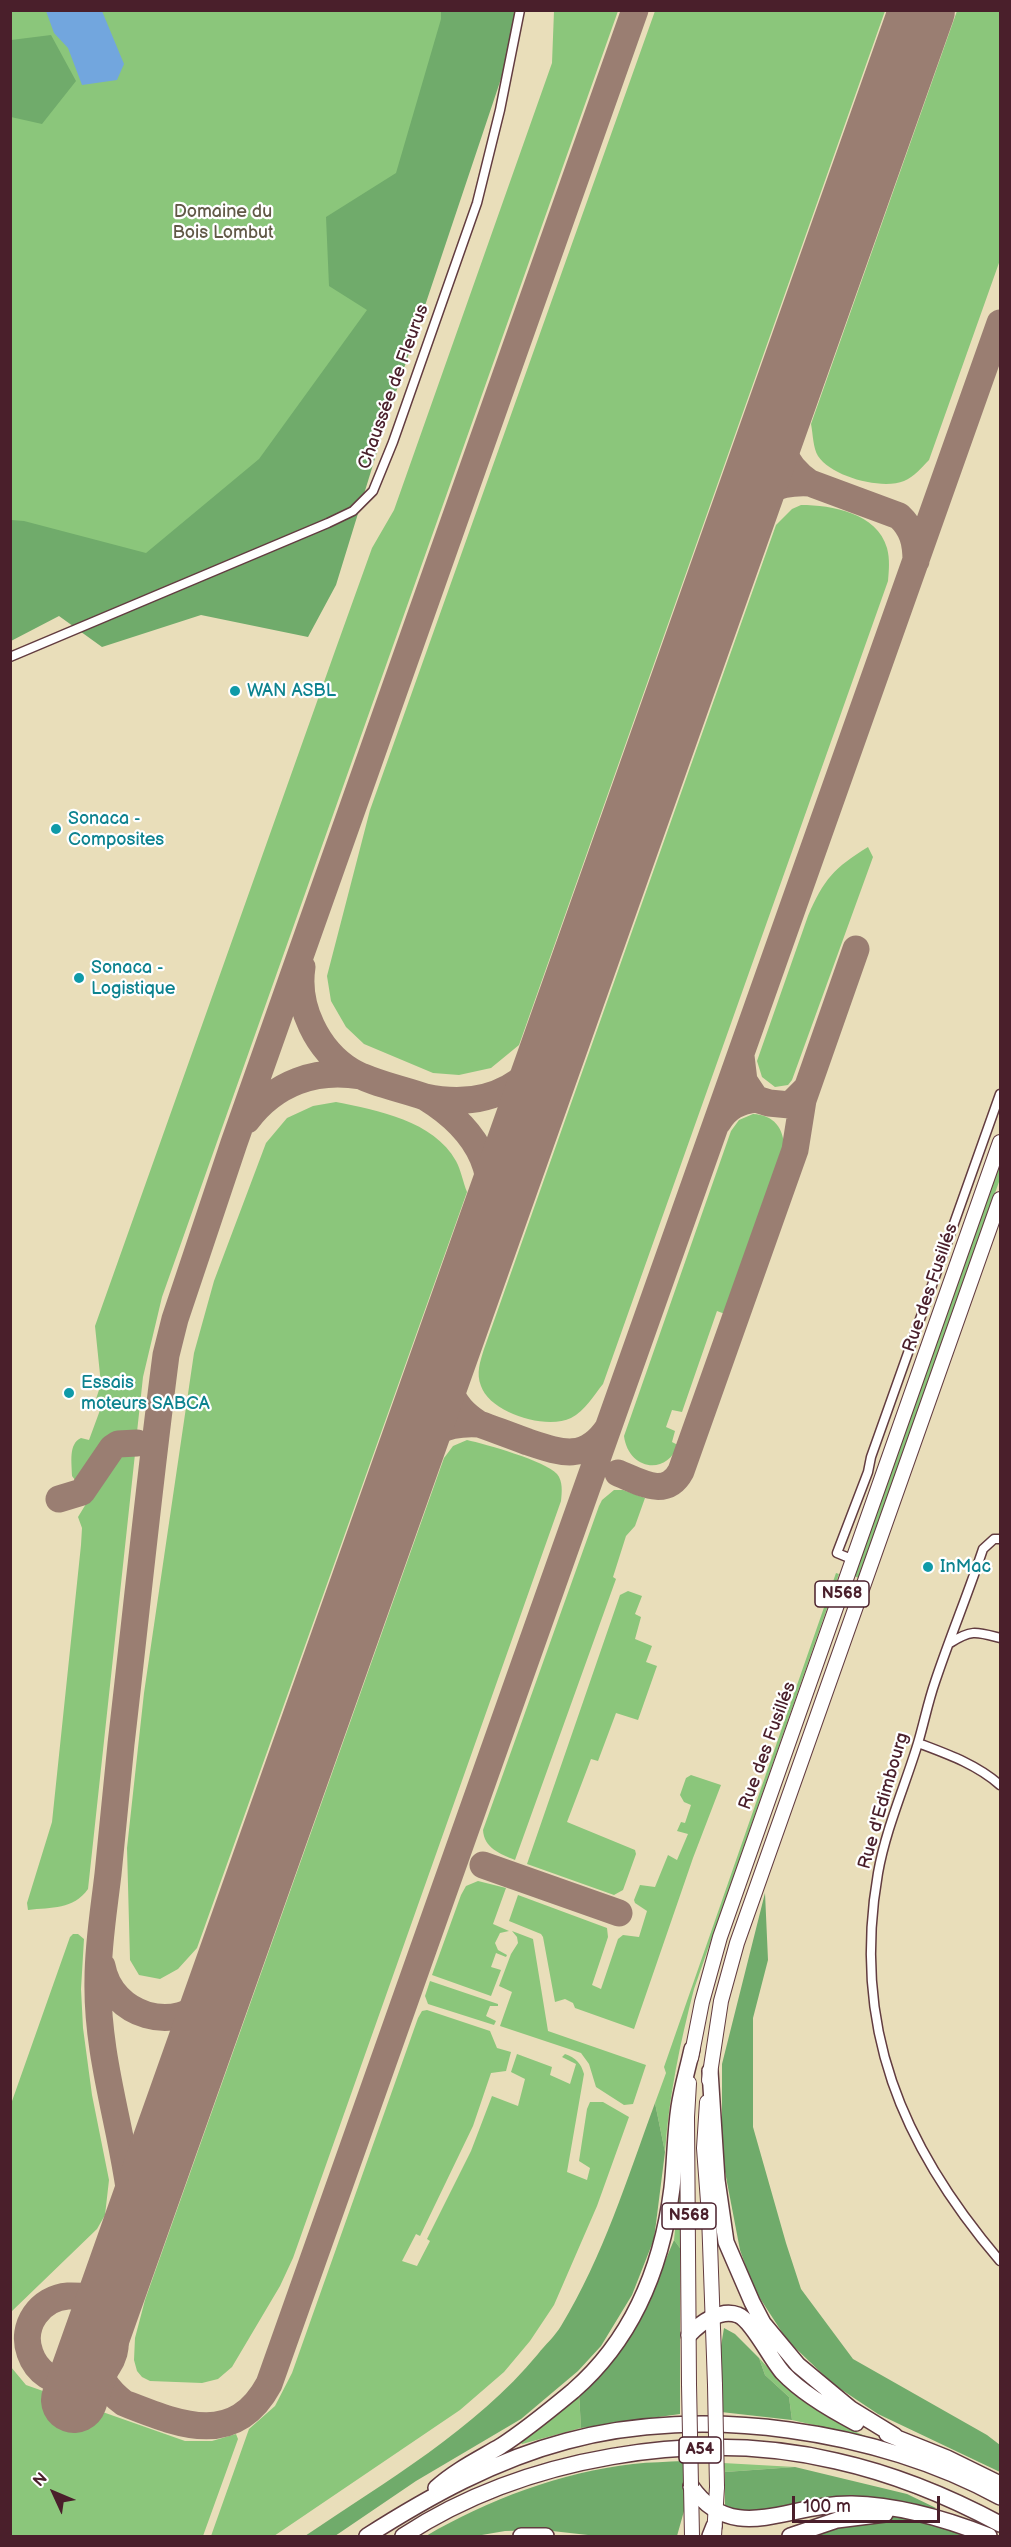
<!DOCTYPE html>
<meta charset="utf-8">
<style>
body{margin:0}
#map{position:relative;width:1011px;height:2547px;overflow:hidden;background:#e9deba;font-family:"Balsamiq Sans",sans-serif}
canvas{display:block}
.frame{position:absolute;inset:0;border:12px solid #4a1f2b;pointer-events:none}
.north{position:absolute;left:24px;top:2463px;width:60px;height:60px;-webkit-text-stroke:4px #fff;paint-order:stroke;rotate:314deg;font-size:16px;font-weight:700;line-height:24px;text-align:center;color:#4a1f2b}
.north::after{content:'';display:block;margin:auto;width:21px;height:27px;background:#4a1f2b;clip-path:polygon(50% 0,100% 100%,50% 72%,0 100%)}
.scale{position:absolute;left:792px;top:2496px;width:148px;height:27px;box-sizing:border-box;border:3px solid #4a1f2b;border-top:0;padding-left:8px;font-size:18px;line-height:21px;white-space:nowrap;color:#4a1f2b;-webkit-text-stroke:4px #fff;paint-order:stroke}
</style>
<div id="map">
<canvas width="1011" height="2547"></canvas>
<div class="frame"></div>
<div class="north">N</div>
<div class="scale">100 m</div>
</div>
<script>
const context = document.querySelector('canvas').getContext('2d');
context.lineJoin = 'round';
function paint(path, color) {
  context.fillStyle = color;
  context.fill(path, 'evenodd');
}
function strokePath(path, color, width, dash) {
  context.strokeStyle = color;
  context.lineWidth = width;
  context.lineCap = dash ? 'butt' : 'round';
  context.setLineDash(dash || []);
  context.stroke(path);
}
function drawText(font, color, halo, rows, align = 'center') {
  context.font = font + ' "Balsamiq Sans",sans-serif';
  context.lineWidth = 4.5;
  context.setLineDash([]);
  context.textBaseline = 'middle';
  context.strokeStyle = halo;
  context.fillStyle = color;
  for (const [text, x, y, turn = 0] of rows) {
    context.save();
    context.translate(x, y);
    context.rotate((+turn || 0) * Math.PI / 180);
    context.textAlign = isNaN(turn) ? turn : align;
    if (halo) context.strokeText(text, 0, 0);
    context.fillText(text, 0, 0);
    context.restore();
  }
}
const green = new Path2D(`
 M 11,11 L 493,11 L 350,463 L 11,639 Z
 M 554,11 L 618,11 L 162,1297 L 143,1377 L 137,1432 C 100,1432 101,1457 81,1480 L 75,1480 L 72,1476 C 72,1463 68,1444 81,1438 L 89,1440 L 103,1402 L 96,1399 L 101,1384 L 95,1326 L 335,651 L 372,548 L 394,510 L 552,63 Z
 M 655,11 L 885,11 L 519,1045 L 491,1068 L 459,1075 L 433,1073 L 364,1044 L 346,1027 L 331,1001 L 327,976 L 370,810 Z
 M 957,11 L 1000,11 L 1000,260 L 929,460 C 922,467 914,477 904,481 C 882,490 832,477 818,456 C 813,448 813,434 811,424 Z
 M 801,505 C 832,505 877,513 887,548 C 890,559 889,570 888,581 L 603,1384 C 594,1395 585,1411 571,1418 C 546,1430 490,1413 481,1386 C 476,1373 480,1362 484,1349 L 776,525 L 792,509 Z
 M 868,847 L 873,857 L 792,1080 L 788,1085 L 775,1087 L 762,1077 L 757,1061 L 808,916 C 824,879 834,868 868,847 Z
 M 336,1102 C 377,1110 434,1121 456,1161 C 461,1170 463,1182 467,1192 L 197,1948 L 178,1969 L 160,1979 L 139,1975 L 130,1960 L 127,1848 L 144,1693 L 194,1353 L 214,1281 L 266,1143 L 287,1118 L 313,1106 Z
 M 753,1114 C 774,1115 784,1128 784,1148 L 725,1314 L 717,1311 L 682,1412 L 672,1410 L 666,1427 L 675,1431 L 672,1442 L 678,1445 C 666,1477 628,1469 624,1436 L 731,1131 L 739,1120 Z
 M 1000,1163 L 1000,1179 L 859,1578 L 854,1576 Z
 M 467,1440 C 485,1444 546,1461 557,1474 C 563,1481 562,1492 561,1501 L 293,2258 L 280,2286 L 232,2367 L 218,2379 L 202,2383 L 150,2381 L 142,2377 L 137,2371 L 134,2360 L 135,2338 L 145,2300 L 444,1458 L 453,1446 Z
 M 129,1453 L 135,1454 L 88,1889 C 73,1910 52,1907 28,1910 L 27,1903 L 52,1822 L 81,1545 L 82,1528 L 78,1517 L 114,1458 Z
 M 614,1490 L 623,1490 L 645,1498 L 635,1526 L 626,1536 L 613,1577 L 616,1579 L 515,1860 C 500,1854 484,1848 483,1830 L 599,1506 L 602,1500 Z
 M 836,1573 L 839,1574 L 694,1989 C 680,2043 669,2096 665,2152 L 655,2103 L 666,2073 L 664,2067 Z
 M 628,1591 L 642,1596 L 635,1614 L 641,1617 L 635,1639 L 652,1646 L 646,1662 L 657,1666 L 638,1720 L 616,1713 L 598,1761 L 591,1759 L 567,1822 L 635,1850 L 636,1854 L 623,1890 L 614,1895 L 527,1864 L 620,1595 Z
 M 691,1775 L 721,1785 L 693,1858 L 634,2029 L 575,2008 L 573,2003 L 565,1999 L 555,2002 L 543,1937 L 541,1934 L 509,1921 L 518,1895 L 607,1928 L 608,1937 L 592,1985 L 601,1989 L 618,1939 L 623,1935 L 639,1937 L 647,1911 L 635,1903 L 634,1900 L 640,1885 L 655,1887 L 668,1855 L 677,1860 L 688,1834 L 677,1831 L 681,1822 L 685,1823 L 691,1805 L 684,1802 L 680,1795 L 686,1778 Z
 M 478,1881 L 506,1888 L 493,1924 L 509,1931 L 500,1933 L 495,1943 L 498,1950 L 507,1955 L 506,1957 L 496,1953 L 491,1967 L 501,1970 L 491,1996 L 432,1975 L 461,1895 L 466,1886 Z
 M 512,1931 L 533,1939 L 548,2031 L 646,2065 L 633,2104 L 624,2105 L 596,2087 L 589,2064 L 581,2053 L 500,2026 L 512,1992 L 499,1986 L 511,1954 L 518,1943 L 517,1937 Z
 M 73,1934 L 78,1934 L 84,1939 L 81,1989 L 83,2028 L 92,2095 L 109,2180 L 105,2215 L 97,2229 L 11,2312 L 11,2104 L 70,1937 Z
 M 430,1981 L 498,2004 L 498,2006 L 490,2006 L 486,2016 L 496,2021 L 494,2025 L 428,2004 L 425,1996 Z
 M 427,2010 L 490,2031 L 497,2048 L 511,2052 L 506,2071 L 491,2073 L 473,2126 L 420,2236 L 416,2234 L 402,2261 L 417,2266 L 430,2241 L 427,2239 L 471,2151 L 492,2096 L 518,2106 L 525,2079 L 511,2072 L 517,2054 L 552,2067 L 550,2075 L 570,2084 L 576,2064 L 562,2057 L 565,2054 C 576,2058 581,2063 584,2074 L 567,2172 L 587,2180 L 590,2168 L 579,2161 L 587,2109 L 590,2102 L 603,2102 L 629,2117 L 597,2206 L 554,2305 L 530,2341 L 504,2372 L 460,2410 L 274,2536 L 211,2536 L 249,2429 L 275,2406 L 292,2373 L 418,2018 L 422,2011 Z
 M 680,2178 L 680,2248 L 674,2240 Z
 M 759,2358 C 796,2398 819,2416 870,2438 L 792,2420 L 789,2397 L 765,2375 Z
 M 11,2367 L 26,2385 L 185,2441 L 212,2441 L 236,2434 L 238,2439 L 203,2536 L 11,2536 Z
 M 579,2393 L 581,2428 L 522,2444 L 519,2441 Z
 M 723,2463 L 795,2467 L 725,2472 Z`);
const forest = new Path2D(`
 M 441,11 L 518,11 L 515,37 L 388,416 L 336,585 L 308,637 L 201,615 L 102,647 L 59,616 L 11,641 L 11,520 L 24,521 L 146,553 L 259,459 L 367,310 L 329,286 L 326,217 L 396,173 L 441,19 Z
 M 51,35 L 76,81 L 42,124 L 11,117 L 11,40 Z
 M 765,1893 L 768,1960 L 753,2018 L 753,2127 L 786,2243 L 801,2289 L 853,2359 L 987,2435 L 1000,2445 L 1000,2472 L 878,2414 L 833,2384 L 787,2340 L 754,2289 L 740,2250 L 722,2156 L 722,2064 Z
 M 655,2103 L 665,2152 L 654,2239 L 632,2295 L 601,2346 L 578,2371 L 521,2419 L 416,2481 L 335,2536 L 305,2536 C 385,2482 476,2429 538,2354 C 545,2345 555,2336 561,2326 C 603,2257 627,2179 655,2103 Z
 M 674,2240 L 680,2248 L 680,2414 L 581,2428 L 579,2393 L 611,2362 L 640,2321 Z
 M 724,2328 L 735,2334 L 759,2358 L 765,2375 L 789,2397 L 792,2420 L 721,2412 L 720,2352 Z
 M 684,2461 L 684,2511 L 677,2536 L 597,2536 L 543,2530 L 505,2531 L 476,2536 L 426,2536 C 487,2500 562,2472 633,2464 C 650,2462 667,2462 684,2461 Z
 M 795,2467 L 907,2494 L 936,2508 L 740,2514 L 725,2507 L 725,2472 Z
 M 899,2513 L 984,2536 L 789,2536 Z`);
const water = new Path2D(`
 M 46,11 L 102,11 L 124,64 L 117,80 L 82,85 L 68,48 L 54,33 Z`);
const taxiway = new Path2D(`
 M 810,483 L 899,516 C 913,529 916,543 916,561
 M 740,523 C 759,493 773,481 810,483 C 778,461 778,439 782,403
 M 302,967 C 296,1006 317,1050 351,1071 C 371,1083 403,1089 425,1097
 M 756,1099 L 769,1103 L 790,1105 L 806,1089
 M 247,1120 C 275,1083 316,1068 361,1076
 M 718,1122 C 727,1107 739,1101 756,1099 L 744,1081 L 741,1056
 M 485,1241 C 502,1176 482,1132 425,1097 C 490,1111 537,1083 563,1023
 M 479,1424 C 496,1430 512,1436 528,1442 C 561,1453 585,1462 608,1428
 M 406,1464 C 427,1433 442,1422 479,1424 C 445,1403 445,1379 449,1342
 M 618,1473 C 640,1482 666,1499 681,1471 L 795,1150 L 803,1100 L 856,949
 M 59,1499 L 82,1492 L 112,1448 L 118,1444 L 137,1443
 M 483,1865 L 619,1913
 M 102,1966 C 111,2016 176,2036 210,1997 C 221,1986 225,1969 232,1955
 M 110,2298 C 109,2317 119,2334 114,2353 C 102,2395 43,2392 30,2353 C 20,2326 40,2298 68,2296 C 81,2295 93,2300 105,2292 C 118,2284 135,2234 133,2219 C 126,2138 96,2061 98,1979 C 98,1944 104,1909 108,1874 C 112,1831 117,1788 121,1744 C 136,1615 149,1485 166,1355 L 175,1319 L 234,1143 L 635,10
 M 96,2357 C 97,2377 108,2391 124,2403 C 178,2424 234,2449 269,2384 L 1000,323`);
const runway = new Path2D(`
 M 74,2400 L 922,10`);
const minor = new Path2D(`
 M 10,657 L 328,523 L 353,511 L 373,491 L 393,442 L 477,203 L 500,110 L 520,10
 M 1000,1539 L 994,1539 L 983,1549 C 968,1594 950,1637 935,1682 C 928,1702 924,1723 918,1743 C 905,1786 886,1828 878,1873 C 851,2027 902,2146 1000,2261
 M 854,1560 L 837,1553 L 868,1472 L 871,1457 L 1000,1094
 M 950,1643 C 972,1629 977,1632 1000,1638
 M 918,1743 C 947,1754 976,1764 1000,1785`);
const trunk = new Path2D(`
 M 691,2058 L 702,2002 L 720,1937 L 1000,1142
 M 709,2080 L 721,2001 L 737,1943 L 1000,1199
 M 707,2102 L 704,2148 L 709,2215 L 715,2385
 M 689,2384 L 687,2117 L 689,2083
 M 691,2486 L 692,2536
 M 714,2536 L 717,2487`);
const motorway = new Path2D(`
 M 710,2071 L 717,2180 L 726,2242 L 752,2302 L 763,2323 L 798,2365 L 851,2409 L 895,2436
 M 689,2335 C 700,2323 721,2308 738,2315 C 752,2320 771,2360 783,2373 C 803,2394 831,2410 856,2423
 M 887,2434 L 947,2458 L 1000,2484
 M 691,2486 C 733,2547 788,2503 852,2504 C 899,2505 946,2519 989,2536
 M 436,2488 C 456,2470 479,2459 501,2446 C 526,2430 550,2410 573,2391 C 634,2338 662,2267 672,2188 C 675,2161 675,2134 679,2107 C 682,2087 688,2068 692,2049
 M 367,2536 C 430,2496 495,2460 567,2441 C 702,2404 879,2430 1000,2497
 M 403,2536 C 524,2457 695,2428 836,2461 C 894,2474 948,2496 1000,2524
 M 521,2536 L 546,2536
 M 710,2536 L 714,2526
 M 790,2536 L 837,2520 L 885,2514`);
const trunkBridge = new Path2D(`
 M 689,2384 L 691,2486
 M 715,2385 L 717,2487`);
const markers = [
 [235,691,6,"#0f9aa8"],
 [56,829,6,"#0f9aa8"],
 [79,978,6,"#0f9aa8"],
 [69,1393,6,"#0f9aa8"],
 [928,1567,6,"#0f9aa8"]
];
const shields = [
 [842,1594,54],
 [689,2216,54],
 [700,2450,42]
];
const shieldNames = [
 ["N568",842,1594],
 ["N568",689,2216],
 ["A54",700,2450]
];
const parkNames = [
 ["Domaine du",223,212],
 ["Bois Lombut",223,233]
];
const streetNames = [
 ["Chaussée de Fleurus",394,387,-70],
 ["Rue des Fusillés",931,1288,-71],
 ["Rue des Fusillés",768,1746,-70],
 ["Rue d'Edimbourg",884,1801,-74]
];
const cultureNames = [
 ["WAN ASBL",247,691],
 ["Sonaca -",68,819],
 ["Composites",68,840],
 ["Sonaca -",91,968],
 ["Logistique",91,989],
 ["Essais",81,1383],
 ["moteurs SABCA",81,1404],
 ["InMac",940,1567]
];
paint(green, '#8bc67b');
paint(forest, '#70ab6b');
paint(water, '#72a6de');
strokePath(taxiway, '#9a7e72', 27);
strokePath(runway, '#9a7e72', 66);
strokePath(minor, '#623c40', 11);
strokePath(trunk, '#623c40', 16);
strokePath(motorway, '#623c40', 18);
strokePath(minor, '#fff', 8);
strokePath(trunk, '#fff', 14);
strokePath(motorway, '#fff', 15);
strokePath(trunkBridge, '#623c40', 16, []);
strokePath(trunkBridge, '#fff', 14);
for (const [x, y, r, color] of markers) {
  const dot = new Path2D();
  dot.arc(x, y, r, 0, 2 * Math.PI);
  context.fillStyle = color;
  context.fill(dot);
  strokePath(dot, '#fff', 2);
}
for (const [x, y, w] of shields) {
  const box = new Path2D();
  box.roundRect(x - w / 2, y - 13, w, 26, 4.5);
  context.fillStyle = '#fff';
  context.fill(box);
  strokePath(box, '#4a1f2b', 1.5);
}
drawText('bold 16px', '#4a1f2b', null, shieldNames);
drawText('18px', '#615947', '#fff', parkNames);
drawText('18px', '#4a1f2b', '#fff', streetNames);
drawText('18px', '#0d838f', '#fff', cultureNames, 'left');
</script>
